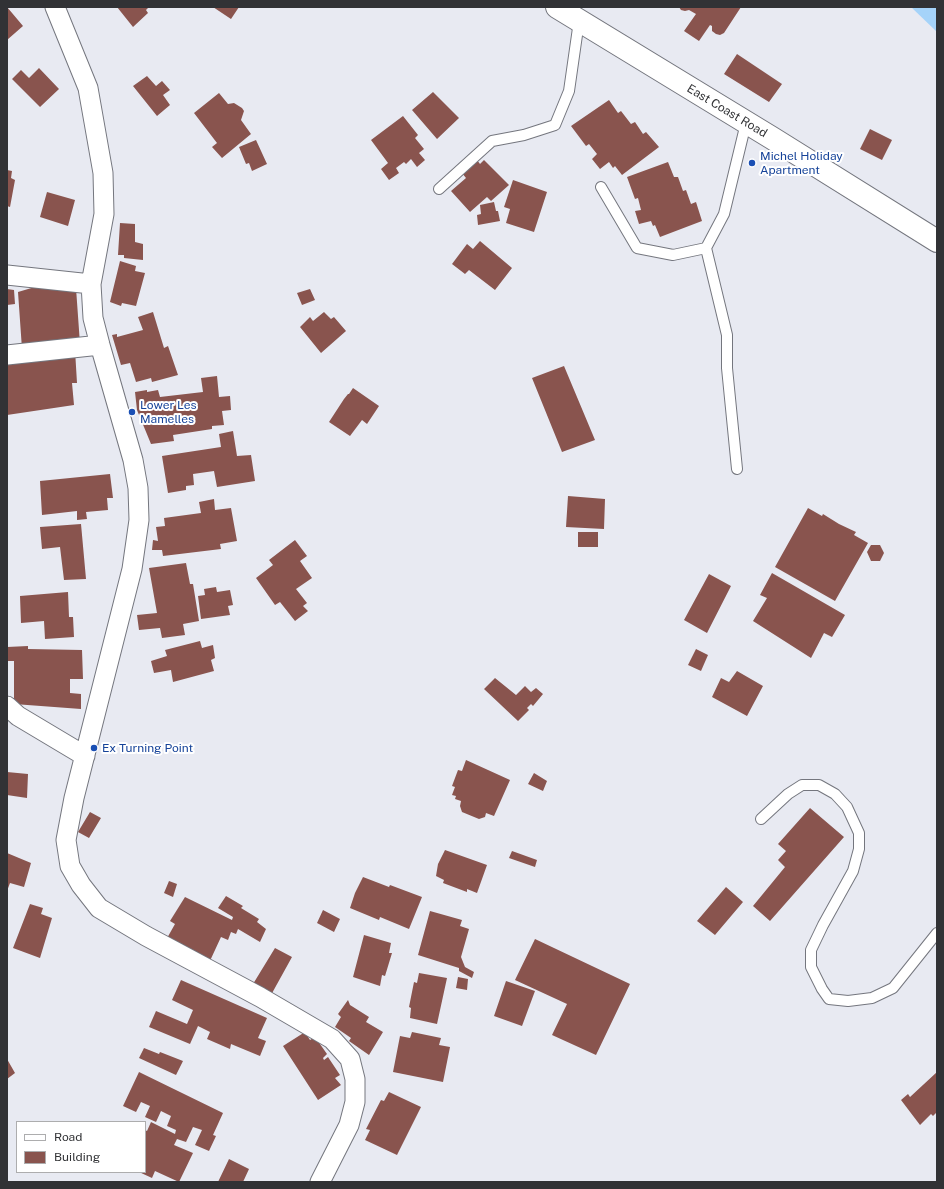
<!DOCTYPE html>
<style>
body{margin:0}
#map{position:relative;width:944px;height:1189px;overflow:hidden;background:#e8eaf2;font-family:"Public Sans",sans-serif}
canvas{display:block}
.frame{position:absolute;inset:0;border:8px solid #313235;pointer-events:none}
.legend{position:absolute;left:16px;top:1121px;width:130px;height:52px;box-sizing:border-box;background:#fff;border:1px solid #adadae;margin:0;padding:5px 7px;list-style:none;font-size:12px;color:#313235}
.legend li{display:flex;align-items:center;gap:8px;height:20px}
.legend b{width:20px;border:1px solid #adadae}
</style>
<div id="map">
<canvas width="944" height="1189"></canvas>
<div class="frame"></div>
<ul class="legend">
<li><b style="height:5px;background:#fff"></b>Road</li>
<li><b style="height:11px;background:#89544e"></b>Building</li>
</ul>
</div>
<script>
const context = document.querySelector('canvas').getContext('2d');
context.lineJoin = 'round';
function paint(path, color) {
  context.fillStyle = color;
  context.fill(path, 'evenodd');
}
function strokePath(path, color, width, dash) {
  context.strokeStyle = color;
  context.lineWidth = width;
  context.lineCap = dash ? 'butt' : 'round';
  context.setLineDash(dash || []);
  context.stroke(path);
}
function drawText(font, color, halo, rows, align = 'center') {
  context.font = font + ' "Public Sans",sans-serif';
  context.lineWidth = 4;
  context.setLineDash([]);
  context.textBaseline = 'middle';
  context.strokeStyle = halo;
  context.fillStyle = color;
  for (const [text, x, y, turn = 0] of rows) {
    context.save();
    context.translate(x, y);
    context.rotate((+turn || 0) * Math.PI / 180);
    context.textAlign = isNaN(turn) ? turn : align;
    if (halo) context.strokeText(text, 0, 0);
    context.fillText(text, 0, 0);
    context.restore();
  }
}
const water = new Path2D(`
 M 911,7 L 937,7 L 937,32 Z`);
const building = new Path2D(`
 M 7,7 L 23,26 L 7,40 Z
 M 117,7 L 147,7 L 148,8 L 146,10 L 148,13 L 133,27 Z
 M 213,7 L 239,7 L 231,19 Z
 M 679,7 L 741,7 L 724,33 L 720,35 L 716,34 L 712,31 L 712,26 L 710,25 L 699,41 L 684,31 L 696,14 L 689,10 L 685,11 L 681,10 Z
 M 737,54 L 782,84 L 769,102 L 724,74 Z
 M 39,68 L 59,89 L 40,107 L 12,79 L 21,70 L 29,78 Z
 M 147,76 L 156,86 L 162,81 L 170,90 L 163,95 L 170,105 L 157,116 L 133,86 Z
 M 433,92 L 459,118 L 437,139 L 412,110 Z
 M 219,93 L 228,104 L 234,103 L 242,108 L 244,111 L 241,120 L 251,134 L 222,158 L 212,147 L 217,143 L 194,113 Z
 M 609,100 L 618,113 L 621,111 L 631,124 L 635,122 L 643,134 L 646,132 L 659,147 L 622,175 L 615,166 L 613,168 L 609,162 L 600,169 L 592,159 L 597,154 L 589,144 L 586,146 L 571,126 Z
 M 403,116 L 418,135 L 415,138 L 424,149 L 419,153 L 425,160 L 417,167 L 411,159 L 406,164 L 404,162 L 396,168 L 399,173 L 389,180 L 381,169 L 388,163 L 371,140 Z
 M 870,129 L 892,140 L 882,160 L 860,149 Z
 M 256,140 L 267,164 L 252,171 L 249,163 L 246,164 L 239,147 Z
 M 477,160 L 480,164 L 484,160 L 509,185 L 491,201 L 487,197 L 470,212 L 451,191 L 466,178 L 462,173 Z
 M 668,162 L 674,177 L 678,177 L 683,191 L 686,190 L 691,204 L 696,202 L 702,221 L 660,237 L 655,225 L 653,226 L 651,221 L 639,224 L 635,211 L 641,210 L 638,198 L 635,199 L 627,177 Z
 M 7,170 L 12,171 L 11,178 L 15,180 L 10,207 L 7,206 Z
 M 513,180 L 547,192 L 534,232 L 506,223 L 510,209 L 504,207 Z
 M 47,192 L 75,200 L 68,226 L 40,217 Z
 M 494,202 L 496,211 L 498,211 L 500,221 L 478,225 L 477,215 L 481,214 L 480,205 Z
 M 120,223 L 135,224 L 135,242 L 143,244 L 143,260 L 124,258 L 124,255 L 118,255 Z
 M 480,241 L 512,268 L 495,290 L 469,270 L 465,274 L 452,264 L 467,244 L 473,249 Z
 M 120,261 L 136,266 L 135,271 L 145,273 L 136,306 L 122,303 L 121,306 L 110,302 Z
 M 45,284 L 76,288 L 80,344 L 22,349 L 18,292 Z
 M 7,289 L 14,290 L 15,304 L 7,305 Z
 M 310,289 L 315,300 L 302,305 L 297,293 Z
 M 153,312 L 164,348 L 168,346 L 178,375 L 152,382 L 151,378 L 136,382 L 130,363 L 121,365 L 112,335 L 117,334 L 117,337 L 143,330 L 138,317 Z
 M 324,312 L 331,319 L 334,317 L 346,331 L 321,353 L 300,327 L 310,317 L 313,321 Z
 M 75,350 L 77,383 L 72,383 L 74,405 L 7,415 L 7,359 L 28,360 L 28,363 L 38,361 L 37,354 Z
 M 564,366 L 595,440 L 562,452 L 532,378 Z
 M 217,376 L 219,397 L 230,396 L 231,410 L 222,411 L 224,425 L 212,426 L 212,429 L 173,435 L 174,441 L 151,444 L 137,410 L 135,392 L 147,390 L 147,392 L 158,390 L 160,397 L 203,392 L 201,378 Z
 M 353,388 L 379,406 L 367,424 L 362,420 L 350,436 L 329,422 L 344,399 L 348,394 L 349,394 Z
 M 233,431 L 237,456 L 251,455 L 255,481 L 217,487 L 214,471 L 193,474 L 194,485 L 186,486 L 186,490 L 168,493 L 162,456 L 221,447 L 219,434 Z
 M 110,474 L 113,498 L 107,498 L 108,510 L 86,512 L 87,519 L 77,520 L 77,511 L 42,515 L 40,481 Z
 M 568,496 L 605,499 L 604,529 L 566,527 Z
 M 214,499 L 215,510 L 231,508 L 237,541 L 220,544 L 221,549 L 163,556 L 162,550 L 152,550 L 153,540 L 158,541 L 156,527 L 165,526 L 164,518 L 201,513 L 199,502 Z
 M 808,508 L 822,516 L 823,514 L 839,524 L 856,532 L 854,535 L 868,543 L 835,601 L 775,567 Z
 M 81,524 L 86,579 L 64,580 L 60,547 L 42,549 L 40,527 Z
 M 578,532 L 598,532 L 598,547 L 578,547 Z
 M 295,540 L 307,556 L 300,561 L 312,578 L 296,589 L 307,603 L 303,606 L 308,611 L 295,621 L 280,602 L 275,605 L 256,578 L 273,565 L 269,560 Z
 M 871,545 L 880,545 L 884,553 L 880,561 L 871,561 L 867,552 Z
 M 186,563 L 190,584 L 193,584 L 199,621 L 183,624 L 185,635 L 162,638 L 160,628 L 139,630 L 137,615 L 157,613 L 149,568 Z
 M 772,573 L 845,615 L 832,637 L 824,633 L 811,658 L 753,621 L 767,598 L 760,595 Z
 M 709,574 L 731,586 L 707,633 L 684,620 Z
 M 216,587 L 217,592 L 230,590 L 233,605 L 228,606 L 230,615 L 201,619 L 198,596 L 205,595 L 204,589 Z
 M 68,592 L 69,617 L 73,617 L 74,637 L 45,639 L 44,621 L 21,623 L 20,596 Z
 M 200,641 L 202,648 L 213,645 L 215,658 L 211,660 L 214,671 L 173,682 L 171,670 L 154,673 L 151,661 L 167,656 L 165,650 Z
 M 28,646 L 28,649 L 82,650 L 83,679 L 70,679 L 70,693 L 81,694 L 81,709 L 14,704 L 14,661 L 7,661 L 7,647 Z
 M 696,649 L 708,655 L 701,671 L 688,665 Z
 M 737,671 L 763,686 L 747,716 L 712,697 L 721,678 L 729,682 Z
 M 495,678 L 516,695 L 525,686 L 531,692 L 536,688 L 543,694 L 533,706 L 531,704 L 527,708 L 529,710 L 518,721 L 484,689 Z
 M 466,760 L 510,780 L 494,816 L 486,813 L 485,817 L 479,819 L 462,812 L 460,806 L 461,801 L 455,799 L 456,796 L 452,795 L 455,787 L 452,786 L 458,770 L 462,771 Z
 M 7,772 L 28,774 L 27,798 L 7,795 Z
 M 534,773 L 547,781 L 543,791 L 528,784 Z
 M 810,808 L 844,837 L 770,921 L 753,906 L 785,867 L 778,860 L 786,851 L 778,844 Z
 M 90,812 L 101,818 L 89,838 L 78,832 Z
 M 445,850 L 487,865 L 477,893 L 467,889 L 467,892 L 443,883 L 444,880 L 436,876 L 438,864 Z
 M 512,851 L 537,860 L 535,867 L 509,858 Z
 M 7,853 L 31,863 L 24,887 L 10,883 L 7,891 Z
 M 363,877 L 389,887 L 390,885 L 422,897 L 409,929 L 380,917 L 379,920 L 350,908 L 355,893 Z
 M 169,881 L 177,884 L 173,897 L 164,893 Z
 M 726,887 L 743,902 L 715,935 L 697,921 Z
 M 226,896 L 243,906 L 241,908 L 259,919 L 257,922 L 266,929 L 260,942 L 238,929 L 236,934 L 231,932 L 228,940 L 221,937 L 209,963 L 166,940 L 175,924 L 170,921 L 185,897 L 232,920 L 233,917 L 218,908 Z
 M 30,904 L 43,908 L 41,914 L 52,918 L 40,958 L 13,948 Z
 M 323,910 L 340,919 L 334,932 L 317,923 Z
 M 430,911 L 462,920 L 460,926 L 469,929 L 461,957 L 465,967 L 474,972 L 472,978 L 459,971 L 459,968 L 418,955 Z
 M 364,935 L 391,943 L 389,953 L 392,953 L 385,976 L 382,975 L 380,986 L 353,977 Z
 M 535,939 L 630,984 L 596,1055 L 552,1035 L 567,1004 L 515,980 Z
 M 275,948 L 292,957 L 271,995 L 253,984 Z
 M 419,973 L 447,978 L 437,1024 L 410,1018 L 411,1008 L 409,1007 L 414,982 L 417,983 Z
 M 458,977 L 468,979 L 467,990 L 456,988 Z
 M 181,980 L 267,1018 L 258,1038 L 266,1041 L 260,1056 L 231,1044 L 230,1049 L 207,1039 L 210,1032 L 198,1026 L 190,1044 L 149,1027 L 156,1011 L 187,1024 L 193,1010 L 172,1000 Z
 M 506,981 L 535,991 L 522,1026 L 494,1016 Z
 M 348,1000 L 350,1005 L 369,1017 L 366,1022 L 383,1032 L 369,1055 L 349,1041 L 351,1038 L 335,1027 L 341,1017 L 338,1014 Z
 M 305,1032 L 310,1040 L 315,1037 L 327,1054 L 323,1058 L 324,1060 L 328,1057 L 340,1075 L 335,1078 L 341,1085 L 318,1100 L 283,1046 Z
 M 412,1032 L 441,1038 L 439,1045 L 450,1047 L 443,1082 L 393,1072 L 400,1036 L 410,1038 Z
 M 144,1048 L 159,1054 L 160,1052 L 183,1061 L 176,1075 L 139,1058 Z
 M 7,1059 L 15,1073 L 7,1079 Z
 M 139,1072 L 223,1113 L 213,1135 L 216,1136 L 209,1151 L 195,1145 L 202,1130 L 193,1127 L 186,1142 L 177,1139 L 174,1145 L 193,1153 L 179,1182 L 155,1171 L 152,1178 L 139,1172 L 145,1172 L 145,1130 L 147,1131 L 151,1122 L 175,1134 L 176,1130 L 167,1126 L 171,1116 L 161,1111 L 156,1122 L 145,1117 L 150,1106 L 141,1102 L 136,1112 L 123,1106 Z
 M 937,1072 L 937,1112 L 933,1116 L 931,1114 L 920,1125 L 901,1100 L 908,1094 L 910,1097 Z
 M 389,1092 L 421,1107 L 397,1155 L 365,1140 L 370,1130 L 366,1129 L 381,1100 L 384,1101 Z
 M 229,1159 L 249,1169 L 243,1182 L 218,1182 Z`);
const lane = new Path2D(`
 M 601,187 L 637,248 L 673,255 L 706,248 L 724,214 L 746,123
 M 439,189 L 492,141 L 524,135 L 555,125 L 569,91 L 579,21
 M 706,248 L 727,335 L 727,368 L 737,469
 M 761,819 L 788,794 L 802,785 L 819,785 L 835,794 L 847,807 L 859,833 L 859,849 L 853,871 L 823,925 L 811,950 L 811,967 L 822,989 L 829,999 L 848,1001 L 872,998 L 893,988 L 937,933`);
const street = new Path2D(`
 M 55,7 L 88,88 L 103,173 L 104,214 L 91,284 L 93,318 L 100,345 L 133,460 L 138,488 L 139,520 L 132,569 L 74,798 L 66,840 L 70,866 L 81,885 L 99,908 L 146,936 L 260,997 L 332,1039 L 350,1059 L 355,1079 L 355,1102 L 349,1125 L 320,1182
 M 7,275 L 91,284
 M 7,355 L 100,345
 M 7,706 L 18,716 L 85,756`);
const secondary = new Path2D(`
 M 557,7 L 772,138 L 937,241`);
const markers = [
 [752,163,4,"#1a4fb4"],
 [132,412,4,"#1a4fb4"],
 [94,748,4,"#1a4fb4"]
];
const streetNames = [
 ["East Coast Road",727,111,31]
];
const transitNames = [
 ["Michel Holiday",760,156],
 ["Apartment",760,170],
 ["Lower Les",140,405],
 ["Mamelles",140,419],
 ["Ex Turning Point",102,748]
];
paint(water, '#a5d3f9');
paint(building, '#89544e');
strokePath(lane, '#74767e', 12);
strokePath(street, '#74767e', 21);
strokePath(secondary, '#74767e', 24);
strokePath(lane, '#fff', 10);
strokePath(street, '#fff', 19);
strokePath(secondary, '#fff', 22);
for (const [x, y, r, color] of markers) {
  const dot = new Path2D();
  dot.arc(x, y, r, 0, 2 * Math.PI);
  context.fillStyle = color;
  context.fill(dot);
  strokePath(dot, '#fff', 1.5);
}
drawText('12px', '#313235', '#fff', streetNames);
drawText('12px', '#164399', '#fff', transitNames, 'left');
</script>
